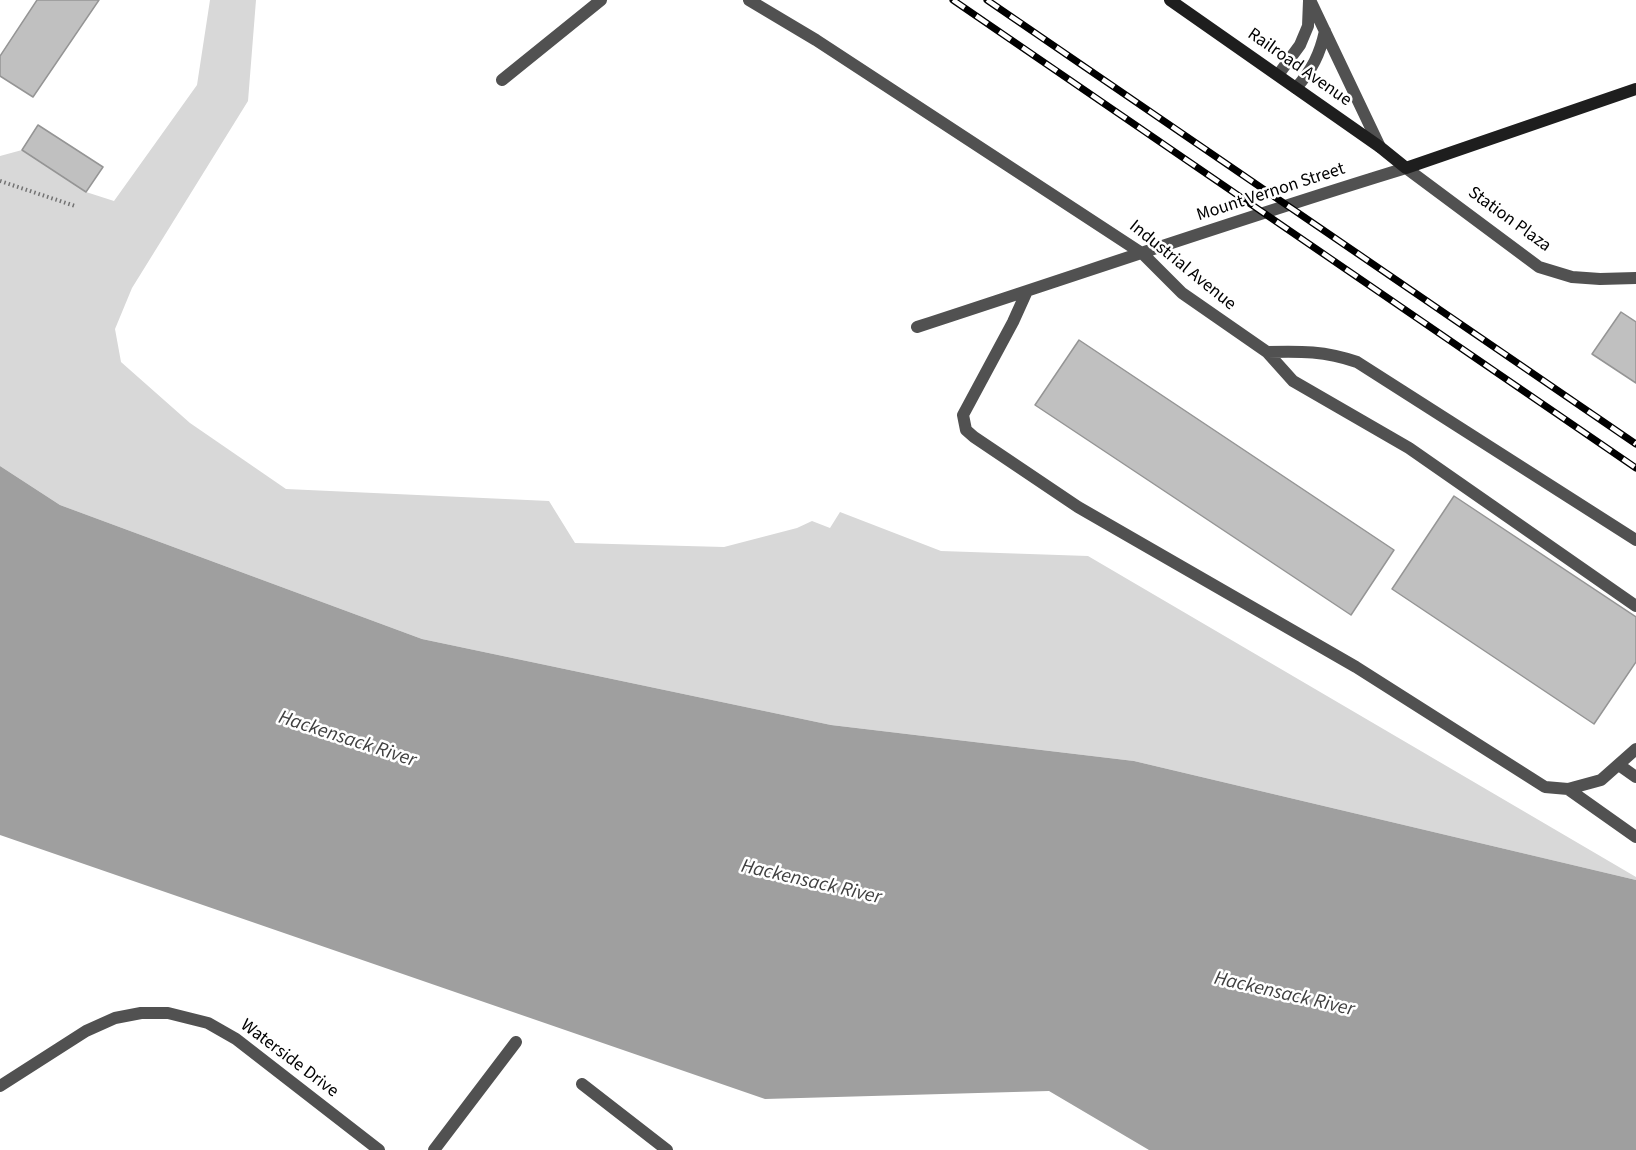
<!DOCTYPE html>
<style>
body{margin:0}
canvas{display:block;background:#fff}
</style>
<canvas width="1636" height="1150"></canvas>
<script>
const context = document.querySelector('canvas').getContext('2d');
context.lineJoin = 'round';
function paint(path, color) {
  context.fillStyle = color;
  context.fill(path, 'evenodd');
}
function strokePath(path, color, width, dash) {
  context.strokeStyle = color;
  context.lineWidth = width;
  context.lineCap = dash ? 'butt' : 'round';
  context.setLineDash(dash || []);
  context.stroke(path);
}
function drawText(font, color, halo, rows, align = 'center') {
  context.font = font + ' "Source Sans 3",sans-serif';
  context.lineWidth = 5;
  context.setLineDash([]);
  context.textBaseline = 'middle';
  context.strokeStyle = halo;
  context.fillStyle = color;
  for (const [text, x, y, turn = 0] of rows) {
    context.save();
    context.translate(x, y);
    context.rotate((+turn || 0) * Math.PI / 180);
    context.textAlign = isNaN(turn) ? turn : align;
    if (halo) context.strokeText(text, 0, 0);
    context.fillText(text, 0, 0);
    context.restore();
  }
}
const green = new Path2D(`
 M 210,0 L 256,0 L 248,101 L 132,288 L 115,329 L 121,362 L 190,423 L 286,489 L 549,501 L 575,543 L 724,547 L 797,528 L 812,521 L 830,528 L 840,512 L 941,551 L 1088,556 L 1636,877 L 1636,880 L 1134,761 L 831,725 L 422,639 L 60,505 L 0,466 L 0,156 L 22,150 L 86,192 L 114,201 L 197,85 Z`);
const water = new Path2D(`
 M 0,466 L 60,505 L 422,639 L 831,725 L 1134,761 L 1636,880 L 1636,1150 L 1149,1150 L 1049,1091 L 765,1099 L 0,835 Z`);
const building = new Path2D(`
 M 37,0 L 99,0 L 33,97 L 0,76 L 0,56 Z
 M 38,125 L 103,167 L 86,192 L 22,150 Z
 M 1621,312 L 1636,322 L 1636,383 L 1592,354 Z
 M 1079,340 L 1394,550 L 1351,615 L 1035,405 Z
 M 1454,496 L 1636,617 L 1636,662 L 1594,724 L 1392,589 Z`);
const path = new Path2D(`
 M 0,181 L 75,206`);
const service = new Path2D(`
 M 749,0 L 816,40 L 1143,254 L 1182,293 L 1267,352 L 1293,381 L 1409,448 L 1636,606
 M 502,80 L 601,0
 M 1027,291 L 1013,322 L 963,415 L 966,430 L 974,437 L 1078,507 L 1356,667 L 1545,787 L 1568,789 L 1601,780 L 1636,749
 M 917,327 C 1080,274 1242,218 1406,168
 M 1267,352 C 1301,351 1325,351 1357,362 L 1636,540
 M 1619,765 L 1636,777
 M 1568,789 L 1636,837
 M 434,1150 L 516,1042`);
const minor = new Path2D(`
 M 1310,0 L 1380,147
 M 1278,75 L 1300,45 L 1308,26 L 1309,1
 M 1296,88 C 1312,70 1320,54 1325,31
 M 1406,168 L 1539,267 L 1572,277 L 1600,279 L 1636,278
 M 582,1084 L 667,1150
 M 0,1086 L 86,1031 L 115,1018 L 141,1013 L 168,1013 L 208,1023 L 236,1039 L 379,1150`);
const secondary = new Path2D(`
 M 1170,0 L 1380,147 L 1406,168 L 1636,89`);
const rail = new Path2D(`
 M 953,0 L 1636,468
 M 987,0 L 1636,444`);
const streetNames = [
 ["Railroad Avenue",1299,68,35],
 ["Mount Vernon Street",1271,193,-18],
 ["Station Plaza",1509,220,36],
 ["Industrial Avenue",1182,266,39],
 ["Waterside Drive",289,1059,37]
];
const waterNames = [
 ["Hackensack River",347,740,18],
 ["Hackensack River",811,883,13],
 ["Hackensack River",1284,995,13]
];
paint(green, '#d8d8d8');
paint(water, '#9f9f9f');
paint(building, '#c0c0c0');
strokePath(building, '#959595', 1.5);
strokePath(path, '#737373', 4, [1.5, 3]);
strokePath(service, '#515151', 12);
strokePath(minor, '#515151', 12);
strokePath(secondary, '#1e1e1e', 12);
strokePath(rail, '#000', 7);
strokePath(rail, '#fff', 4.5, [14]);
drawText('18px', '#000', '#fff', streetNames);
drawText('italic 20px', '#404040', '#fff', waterNames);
</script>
